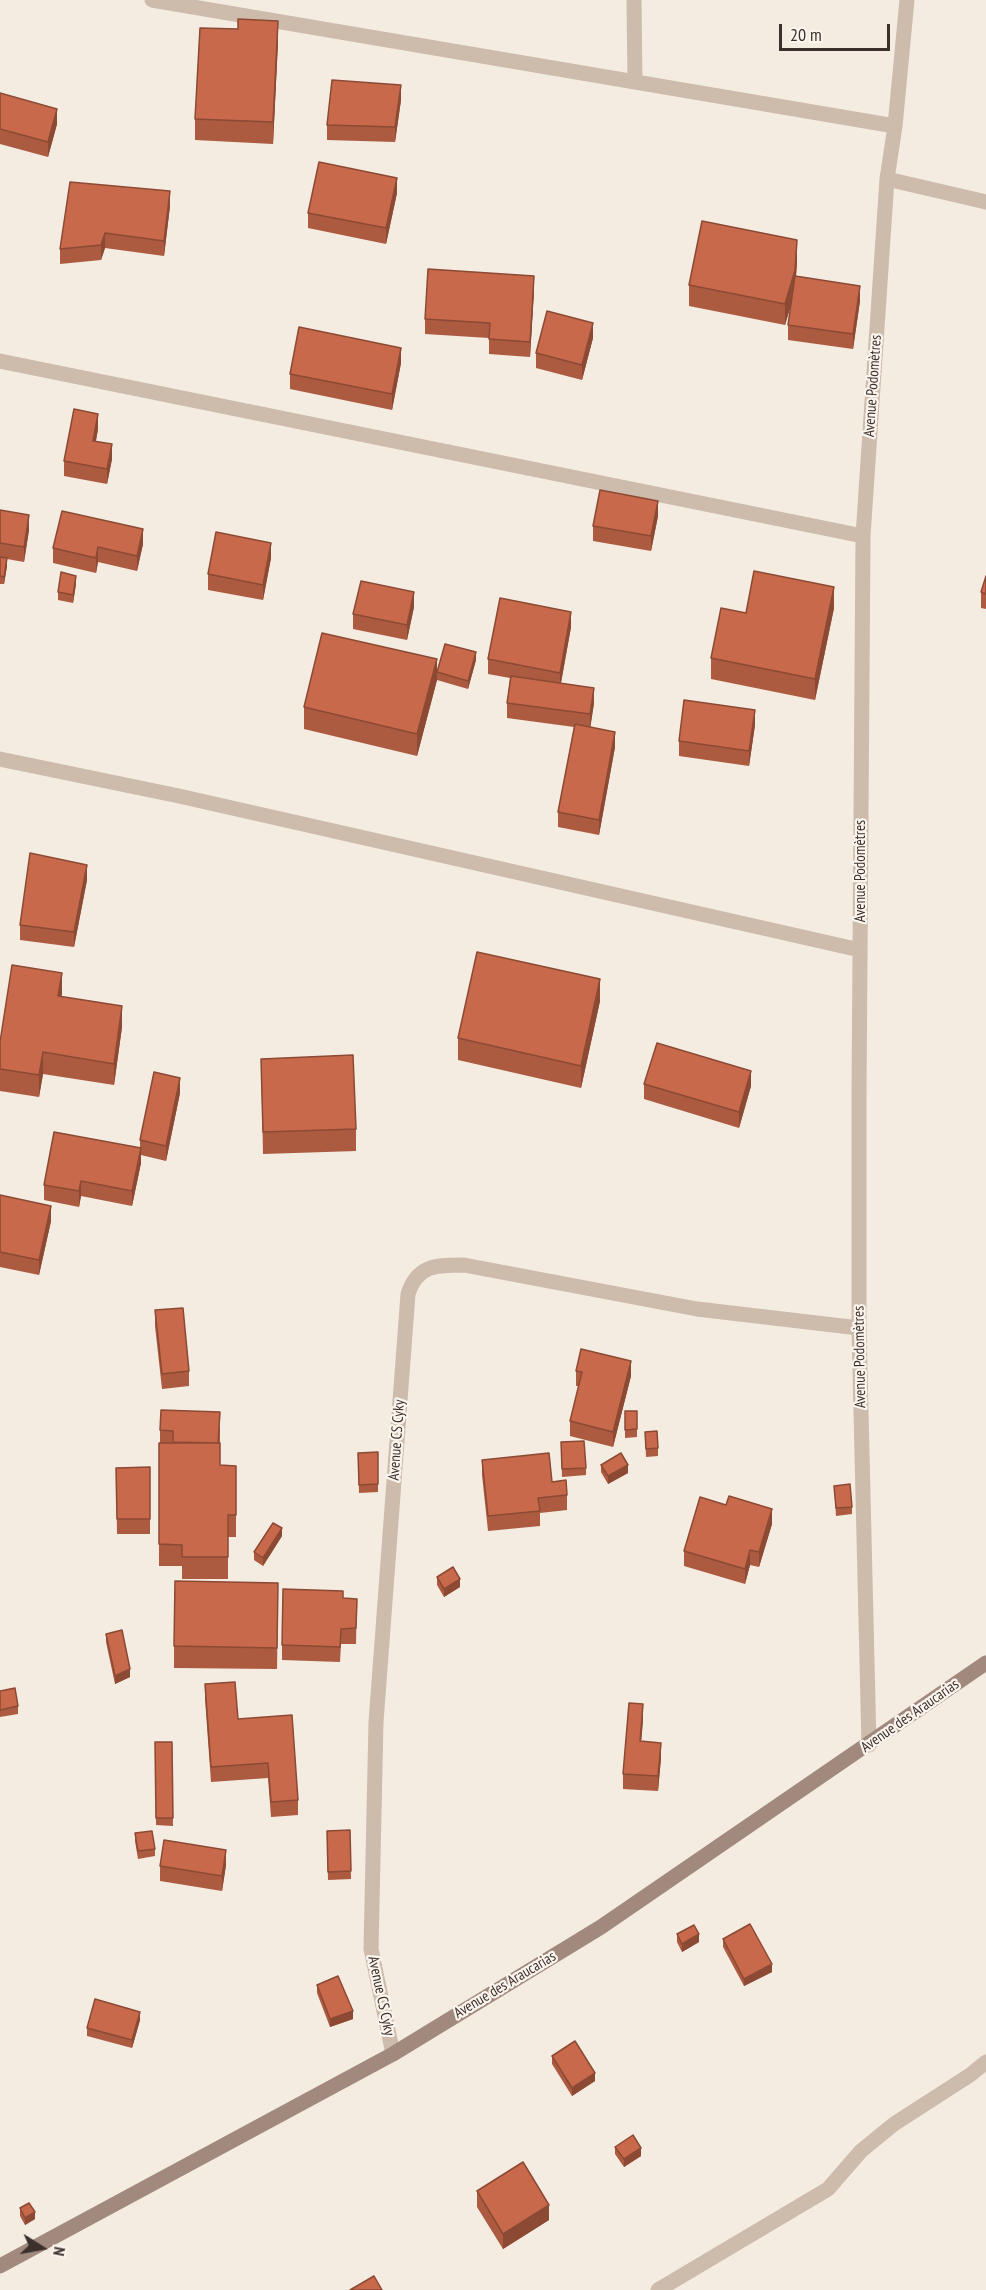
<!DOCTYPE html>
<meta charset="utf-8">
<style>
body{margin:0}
#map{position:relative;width:986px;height:2290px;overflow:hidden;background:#f4ebe1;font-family:"PT Sans Narrow",sans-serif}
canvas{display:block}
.north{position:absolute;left:12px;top:2218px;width:60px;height:60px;-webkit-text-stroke:4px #fbf5ee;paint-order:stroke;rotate:101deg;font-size:16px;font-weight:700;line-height:24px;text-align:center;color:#3b302b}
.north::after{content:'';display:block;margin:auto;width:21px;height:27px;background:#3b302b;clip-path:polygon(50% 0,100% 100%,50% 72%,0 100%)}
.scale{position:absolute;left:779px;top:24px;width:111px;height:27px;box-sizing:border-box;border:3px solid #3b302b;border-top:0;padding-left:8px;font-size:18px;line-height:21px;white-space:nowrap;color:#3b302b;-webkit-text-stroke:4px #fbf5ee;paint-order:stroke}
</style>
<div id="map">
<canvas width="986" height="2290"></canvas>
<div class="north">N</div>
<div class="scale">20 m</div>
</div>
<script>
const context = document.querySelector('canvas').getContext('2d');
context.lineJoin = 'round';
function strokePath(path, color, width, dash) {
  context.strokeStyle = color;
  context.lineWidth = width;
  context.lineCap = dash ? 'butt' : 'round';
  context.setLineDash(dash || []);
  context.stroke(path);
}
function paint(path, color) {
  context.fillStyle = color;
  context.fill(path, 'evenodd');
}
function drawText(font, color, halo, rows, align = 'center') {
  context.font = font + ' "PT Sans Narrow",sans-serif';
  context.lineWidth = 4.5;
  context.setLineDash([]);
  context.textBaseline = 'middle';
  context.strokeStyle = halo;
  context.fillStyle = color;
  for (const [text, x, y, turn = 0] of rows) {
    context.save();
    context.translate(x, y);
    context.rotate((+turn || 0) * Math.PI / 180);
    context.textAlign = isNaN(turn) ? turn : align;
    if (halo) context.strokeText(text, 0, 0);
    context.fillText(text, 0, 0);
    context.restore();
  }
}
const street = new Path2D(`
 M 152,0 L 895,126
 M 634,0 L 635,82
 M 887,179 L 986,202
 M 0,361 L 863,536
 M 0,759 L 179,796 L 860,950
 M 869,1745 L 859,1328 L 859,1093 L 863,536 L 887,179 L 895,126 L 907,0
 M 393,2054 L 371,1949 L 376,1722 L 408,1294 C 417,1265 436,1265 464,1265 L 697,1309 L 859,1328
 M 658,2290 L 828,2189 L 861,2151 L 894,2124 L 970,2075 L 986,2062`);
const secondary = new Path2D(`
 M 0,2266 L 393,2054 L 601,1927 L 986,1663`);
const wall = new Path2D(`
 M 278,42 L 273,144 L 195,140 L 195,119 Z
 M 0,93 L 57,124 L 48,157 L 0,144 Z
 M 401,100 L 395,142 L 327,140 L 327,125 Z
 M 397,193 L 386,244 L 308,228 L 308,213 Z
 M 170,206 L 164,256 L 105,248 L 101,260 L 60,264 L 60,249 Z
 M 797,262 L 796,276 L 860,301 L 853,349 L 788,340 L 788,325 L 791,305 L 785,325 L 689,306 L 689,285 Z
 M 534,291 L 530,357 L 489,354 L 489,338 L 425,334 L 425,319 Z
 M 593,338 L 582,380 L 536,368 L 536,353 Z
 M 401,363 L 392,410 L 290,389 L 290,374 Z
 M 98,429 L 96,441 L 112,459 L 107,484 L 64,476 L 64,461 Z
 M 0,510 L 29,530 L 24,562 L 7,559 L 7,566 L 4,584 L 0,584 Z
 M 658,516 L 651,551 L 593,541 L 593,526 Z
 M 143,544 L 137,571 L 98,562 L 96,573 L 53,563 L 53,548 Z
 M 271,558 L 263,600 L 208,590 L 208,574 Z
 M 986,576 L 986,609 L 981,608 L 981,592 Z
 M 76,584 L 73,603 L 58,600 L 58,592 Z
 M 414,607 L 407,640 L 353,629 L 353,614 Z
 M 834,608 L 815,700 L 711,679 L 711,658 Z
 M 571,627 L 561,683 L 594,703 L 590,727 L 615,747 L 599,835 L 558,827 L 558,812 L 574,727 L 507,718 L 507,703 L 510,678 L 488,674 L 488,659 Z
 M 476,660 L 468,689 L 437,680 L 417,756 L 304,729 L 304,707 L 437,672 Z
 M 755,725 L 749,766 L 679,756 L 679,741 Z
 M 87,880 L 74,947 L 20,940 L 20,925 Z
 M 62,994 L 61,996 L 122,1027 L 114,1085 L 43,1074 L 39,1097 L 0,1091 L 0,1042 Z
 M 600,1001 L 581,1088 L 458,1060 L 458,1038 Z
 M 261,1059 L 356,1129 L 356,1151 L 263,1154 Z
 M 644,1084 L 751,1086 L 739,1128 L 644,1099 Z
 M 180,1093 L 166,1161 L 141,1155 L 141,1163 L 132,1206 L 81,1196 L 79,1207 L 44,1200 L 44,1185 L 140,1148 L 140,1140 Z
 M 0,1197 L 51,1221 L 39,1275 L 0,1267 Z
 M 155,1310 L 189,1371 L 189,1386 L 162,1389 L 155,1326 Z
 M 576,1371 L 631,1376 L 613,1447 L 570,1436 L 570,1421 L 579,1386 L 576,1386 Z
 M 625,1411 L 637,1411 L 637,1437 L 625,1438 Z
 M 220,1427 L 220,1465 L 236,1466 L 236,1537 L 228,1537 L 228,1579 L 182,1579 L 182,1566 L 159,1566 L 159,1443 L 160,1443 L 160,1430 Z
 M 645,1432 L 658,1448 L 658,1456 L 646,1457 Z
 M 561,1442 L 586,1468 L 586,1475 L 562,1477 Z
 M 378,1452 L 378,1492 L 359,1493 L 358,1453 Z
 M 482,1460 L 552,1482 L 567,1495 L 567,1510 L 540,1513 L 540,1526 L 488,1531 L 482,1475 Z
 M 601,1465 L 628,1473 L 608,1484 L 601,1472 Z
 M 150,1467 L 150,1534 L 117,1534 L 116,1468 Z
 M 834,1486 L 852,1507 L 852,1514 L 836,1516 Z
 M 772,1524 L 759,1567 L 750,1565 L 745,1584 L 684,1566 L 684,1551 Z
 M 282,1536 L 263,1566 L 254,1560 L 254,1552 Z
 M 437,1577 L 460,1587 L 444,1597 L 437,1585 Z
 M 343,1598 L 357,1599 L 356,1644 L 341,1644 L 340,1662 L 282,1660 L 282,1645 Z
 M 278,1605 L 277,1669 L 174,1668 L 174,1646 Z
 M 106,1634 L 130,1677 L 115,1684 L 106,1642 Z
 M 205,1684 L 238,1719 L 298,1800 L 298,1815 L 271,1817 L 268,1778 L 211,1782 L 205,1699 Z
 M 0,1691 L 18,1706 L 18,1714 L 0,1717 Z
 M 643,1720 L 641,1741 L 661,1758 L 658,1791 L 623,1789 L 623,1774 Z
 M 155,1742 L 172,1742 L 173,1826 L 156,1825 Z
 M 350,1830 L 351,1879 L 328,1880 L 327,1831 Z
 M 135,1833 L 155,1849 L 155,1856 L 138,1859 L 135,1841 Z
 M 226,1865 L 222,1891 L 160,1881 L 160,1866 Z
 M 677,1934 L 699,1942 L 682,1952 L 677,1942 Z
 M 723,1939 L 772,1972 L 744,1986 L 723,1947 Z
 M 317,1985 L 353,2019 L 330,2027 L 317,1993 Z
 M 140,2020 L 132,2048 L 87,2036 L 87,2028 Z
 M 552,2056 L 595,2081 L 572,2096 L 552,2064 Z
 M 615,2147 L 641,2156 L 624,2167 L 615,2154 Z
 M 477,2191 L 549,2220 L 503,2249 L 477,2207 Z
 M 20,2208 L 35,2219 L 25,2225 L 20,2216 Z`);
const shadedWall = new Path2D(`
 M 278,21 L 278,42 L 273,144 L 273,122 Z
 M 401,85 L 401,100 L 395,142 L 395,127 Z
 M 57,109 L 57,124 L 48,157 L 48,142 Z
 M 397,178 L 397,193 L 386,244 L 386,228 Z
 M 170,191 L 170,206 L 164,256 L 164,241 Z
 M 105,233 L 105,248 L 101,260 L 101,245 Z
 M 797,240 L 797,262 L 795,291 L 785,325 L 785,304 Z
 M 534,276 L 534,291 L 530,357 L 530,342 Z
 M 860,286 L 860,301 L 853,349 L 853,334 Z
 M 593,323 L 593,338 L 582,380 L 582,365 Z
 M 401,348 L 401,363 L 392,410 L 392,394 Z
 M 98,414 L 98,429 L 93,456 L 93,441 Z
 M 112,444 L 112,459 L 107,484 L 107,469 Z
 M 658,501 L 658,516 L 651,551 L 651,536 Z
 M 29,515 L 29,530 L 24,562 L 24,547 Z
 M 143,529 L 143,544 L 137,571 L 137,556 Z
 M 271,543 L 271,558 L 263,600 L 263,585 Z
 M 98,547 L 98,562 L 96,573 L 96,558 Z
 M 7,558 L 7,566 L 4,584 L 4,577 Z
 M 76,576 L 76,584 L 73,603 L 73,595 Z
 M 834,587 L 834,608 L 815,700 L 815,679 Z
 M 414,592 L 414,607 L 407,640 L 407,625 Z
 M 571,612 L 571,627 L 560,688 L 560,673 Z
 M 476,652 L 476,660 L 468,689 L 468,681 Z
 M 437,659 L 437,680 L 417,756 L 417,734 Z
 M 594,688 L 594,703 L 590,730 L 590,714 Z
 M 755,710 L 755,725 L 749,766 L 749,751 Z
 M 615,732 L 615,747 L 599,835 L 599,820 Z
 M 87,865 L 87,880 L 74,947 L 74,932 Z
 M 62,973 L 62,994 L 58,1017 L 58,996 Z
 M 600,979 L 600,1001 L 581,1088 L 581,1066 Z
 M 122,1006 L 122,1027 L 114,1085 L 114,1064 Z
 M 43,1052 L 43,1074 L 39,1097 L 39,1075 Z
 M 751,1071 L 751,1086 L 739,1128 L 739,1112 Z
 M 180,1078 L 180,1093 L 166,1161 L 166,1146 Z
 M 141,1148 L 141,1163 L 132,1206 L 132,1191 Z
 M 81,1181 L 81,1196 L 79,1207 L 79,1191 Z
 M 51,1206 L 51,1221 L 39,1275 L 39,1260 Z
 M 631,1361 L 631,1376 L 613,1447 L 613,1432 Z
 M 628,1465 L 628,1473 L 608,1484 L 608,1476 Z
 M 772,1509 L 772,1524 L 759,1567 L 759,1552 Z
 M 282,1528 L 282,1536 L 263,1566 L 263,1558 Z
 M 750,1550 L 750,1565 L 745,1584 L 745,1569 Z
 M 460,1579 L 460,1587 L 444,1597 L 444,1589 Z
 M 130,1669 L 130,1677 L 115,1684 L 115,1676 Z
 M 643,1704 L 643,1720 L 640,1756 L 640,1741 Z
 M 661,1743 L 661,1758 L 658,1791 L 658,1776 Z
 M 226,1850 L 226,1865 L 222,1891 L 222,1876 Z
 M 699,1934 L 699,1942 L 682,1952 L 682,1944 Z
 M 772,1964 L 772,1972 L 744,1986 L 744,1979 Z
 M 353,2011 L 353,2019 L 330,2027 L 330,2019 Z
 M 140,2012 L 140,2020 L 132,2048 L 132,2040 Z
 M 595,2073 L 595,2081 L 572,2096 L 572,2088 Z
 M 641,2148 L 641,2156 L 624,2167 L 624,2159 Z
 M 549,2205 L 549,2220 L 503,2249 L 503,2234 Z
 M 35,2212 L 35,2219 L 25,2225 L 25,2218 Z`);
const building = new Path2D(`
 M 238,19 L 278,21 L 273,122 L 195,119 L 200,28 L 238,29 Z
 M 332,80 L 401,85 L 395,127 L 327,125 Z
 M 0,93 L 57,109 L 48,142 L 0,129 Z
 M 319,162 L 397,178 L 386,228 L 308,213 Z
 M 70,182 L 170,191 L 164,241 L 105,233 L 101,245 L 60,249 Z
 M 702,221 L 797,240 L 795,270 L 785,304 L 689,285 Z
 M 428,269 L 534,276 L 530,342 L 489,339 L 490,323 L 425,319 Z
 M 795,276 L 860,286 L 853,334 L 788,325 Z
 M 547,311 L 593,323 L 582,365 L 536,353 Z
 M 299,327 L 401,348 L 392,394 L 290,374 Z
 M 74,409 L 98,414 L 93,441 L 112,444 L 107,469 L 64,461 Z
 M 600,490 L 658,501 L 651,536 L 593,526 Z
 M 0,510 L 29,515 L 24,547 L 0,543 Z
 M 62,511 L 143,529 L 137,556 L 98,547 L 96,558 L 53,548 Z
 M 216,532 L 271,543 L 263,585 L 208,574 Z
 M 0,557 L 7,558 L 4,577 L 0,576 Z
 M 754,571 L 834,587 L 815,679 L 711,658 L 721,608 L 746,613 Z
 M 61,572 L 76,576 L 73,595 L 58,592 Z
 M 986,576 L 986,594 L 981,592 Z
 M 361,581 L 414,592 L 407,625 L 353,614 Z
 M 500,598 L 571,612 L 560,673 L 488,659 Z
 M 322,633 L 437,659 L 417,734 L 304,707 Z
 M 445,644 L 476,652 L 468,681 L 437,672 Z
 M 511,676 L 594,688 L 590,714 L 507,703 Z
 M 684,700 L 755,710 L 749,751 L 679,741 Z
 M 575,724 L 615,732 L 599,820 L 558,812 Z
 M 30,853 L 87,865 L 74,932 L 20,925 Z
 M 477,952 L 600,979 L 581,1066 L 458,1038 Z
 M 12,965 L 62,973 L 58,996 L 122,1006 L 114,1064 L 43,1052 L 39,1075 L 0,1069 L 0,1042 Z
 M 657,1043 L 751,1071 L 739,1112 L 644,1084 Z
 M 353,1055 L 356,1129 L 263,1132 L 261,1059 Z
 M 154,1072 L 180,1078 L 166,1146 L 140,1140 Z
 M 54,1132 L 141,1148 L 132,1191 L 81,1181 L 79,1191 L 44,1185 Z
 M 0,1195 L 51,1206 L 39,1260 L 0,1252 Z
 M 183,1308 L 189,1371 L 162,1374 L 155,1310 Z
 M 581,1349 L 631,1361 L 613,1432 L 570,1421 L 582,1372 L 576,1371 Z
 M 161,1410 L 220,1412 L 218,1443 L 173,1442 L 173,1431 L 160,1430 Z
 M 625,1411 L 637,1411 L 637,1429 L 625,1430 Z
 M 657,1431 L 658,1448 L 646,1449 L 645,1432 Z
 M 584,1441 L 586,1468 L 562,1469 L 561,1442 Z
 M 159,1443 L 220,1443 L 220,1465 L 236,1466 L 236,1515 L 228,1515 L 228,1557 L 182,1557 L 182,1545 L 159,1544 Z
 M 378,1452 L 378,1484 L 359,1485 L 358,1453 Z
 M 549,1453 L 552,1482 L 566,1480 L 567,1495 L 538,1498 L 540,1511 L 488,1516 L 482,1460 Z
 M 621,1453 L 628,1465 L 608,1476 L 601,1465 Z
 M 150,1467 L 150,1519 L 117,1519 L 116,1468 Z
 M 850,1484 L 852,1507 L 836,1508 L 834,1486 Z
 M 729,1496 L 772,1509 L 759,1552 L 750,1550 L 745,1569 L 684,1551 L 700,1497 L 726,1505 Z
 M 273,1523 L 282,1528 L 263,1558 L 254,1552 Z
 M 453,1567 L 460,1579 L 444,1589 L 437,1577 Z
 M 175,1581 L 278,1583 L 277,1648 L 174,1646 Z
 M 283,1589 L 343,1591 L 343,1598 L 357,1599 L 356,1628 L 341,1629 L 340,1647 L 282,1645 Z
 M 122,1630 L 130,1669 L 115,1676 L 106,1634 Z
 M 235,1682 L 238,1719 L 292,1715 L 298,1800 L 271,1802 L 268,1763 L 211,1767 L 205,1684 Z
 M 15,1688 L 18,1706 L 0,1710 L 0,1691 Z
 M 629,1703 L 643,1704 L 640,1741 L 661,1743 L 658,1776 L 623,1774 Z
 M 155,1742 L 172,1742 L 173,1818 L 156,1818 Z
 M 350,1830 L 351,1871 L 328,1872 L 327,1831 Z
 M 152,1831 L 155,1849 L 138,1851 L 135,1833 Z
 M 164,1840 L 226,1850 L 222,1876 L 160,1866 Z
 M 750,1924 L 772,1964 L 744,1979 L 723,1939 Z
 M 694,1925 L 699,1934 L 682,1944 L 677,1934 Z
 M 338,1976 L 353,2011 L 330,2019 L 317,1985 Z
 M 95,1999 L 140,2012 L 132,2040 L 87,2028 Z
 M 575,2041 L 595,2073 L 572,2088 L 552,2056 Z
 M 633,2135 L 641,2148 L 624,2159 L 615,2147 Z
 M 523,2162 L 549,2205 L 503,2234 L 477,2191 Z
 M 29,2203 L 35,2212 L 25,2218 L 20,2208 Z
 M 374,2276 L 382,2290 L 350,2290 Z`);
const streetNames = [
 ["Avenue Podomètres",873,386,-86],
 ["Avenue Podomètres",861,871,-90],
 ["Avenue Podomètres",860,1357,-91],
 ["Avenue CS Cyky",397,1440,-86],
 ["Avenue des Araucarias",910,1716,-35],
 ["Avenue des Araucarias",505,1985,-31],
 ["Avenue CS Cyky",381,1996,78]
];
strokePath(street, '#cdbbac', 15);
strokePath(secondary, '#a18a7d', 15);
paint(wall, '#ac5a40');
paint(shadedWall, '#8c4a34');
paint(building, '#c8694b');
strokePath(building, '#8c4a34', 1.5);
drawText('15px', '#3b302b', '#fbf5ee', streetNames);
</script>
